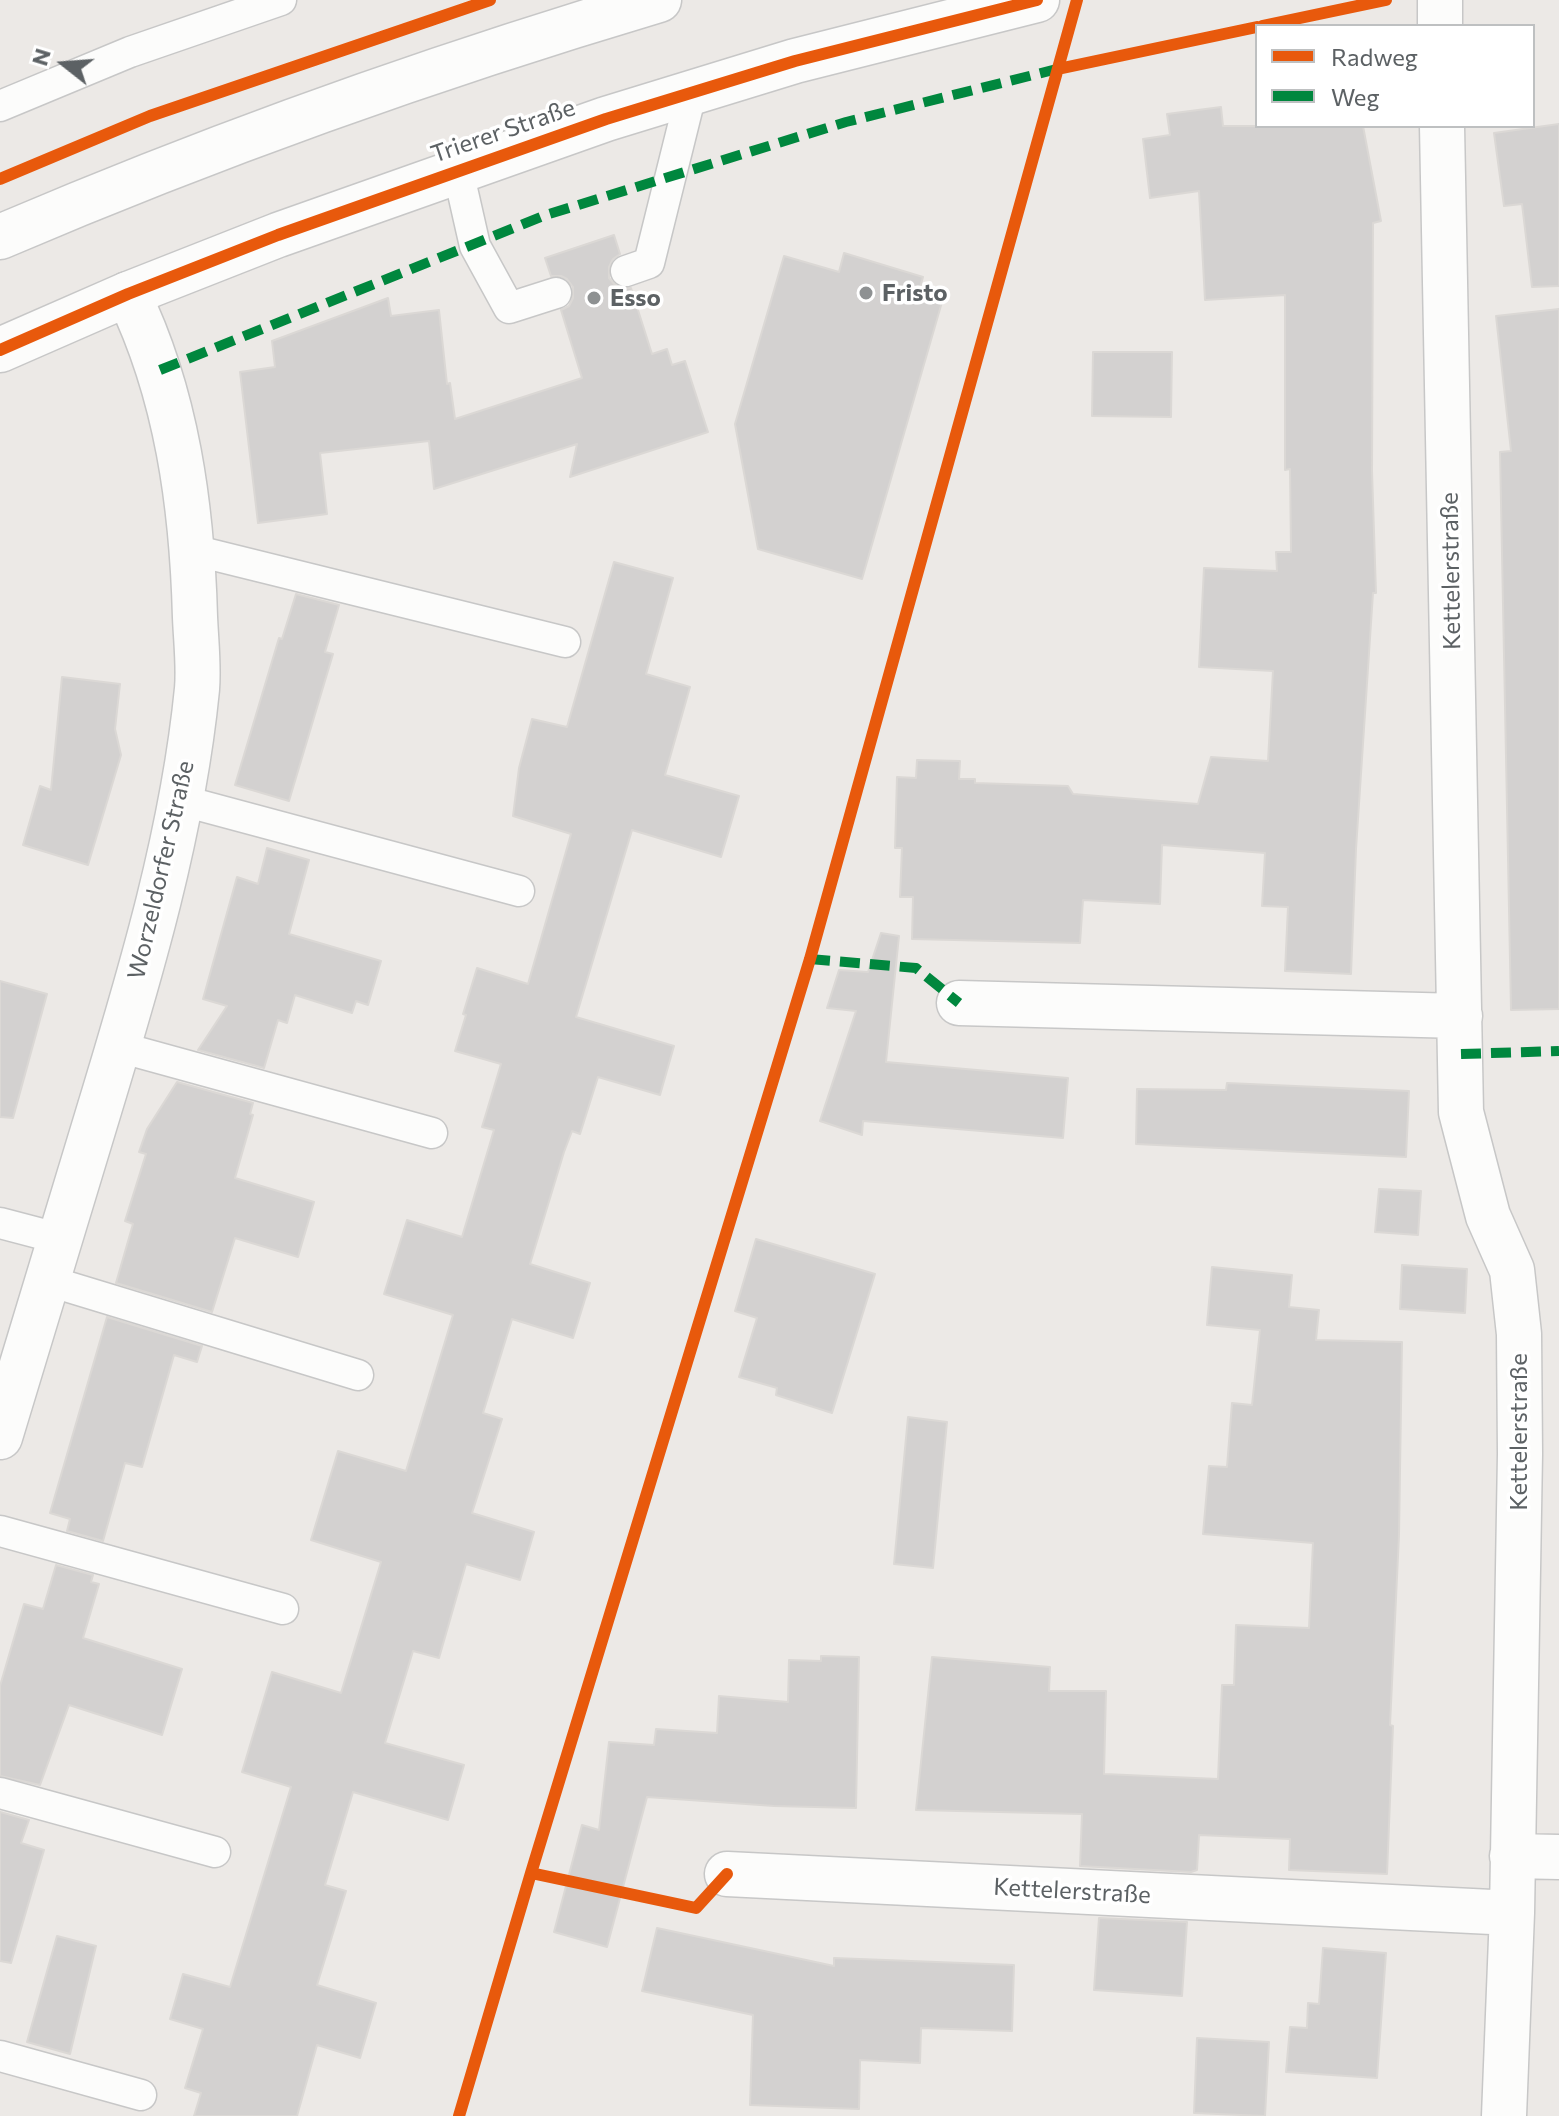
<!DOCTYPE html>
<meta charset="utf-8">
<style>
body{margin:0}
#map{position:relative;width:1559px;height:2116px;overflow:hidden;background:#ece9e6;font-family:Commissioner,sans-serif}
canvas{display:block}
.legend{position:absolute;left:1255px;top:24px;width:280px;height:104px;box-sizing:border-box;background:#fff;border:2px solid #bec0c1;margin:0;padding:10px 14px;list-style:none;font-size:24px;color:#5c6164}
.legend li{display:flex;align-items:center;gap:16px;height:40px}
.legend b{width:40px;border:2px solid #bec0c1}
.north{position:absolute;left:24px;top:24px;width:80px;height:80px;-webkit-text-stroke:6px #fff;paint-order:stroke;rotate:287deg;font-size:22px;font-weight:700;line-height:32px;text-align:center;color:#5c6164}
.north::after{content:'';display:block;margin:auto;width:28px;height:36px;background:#5c6164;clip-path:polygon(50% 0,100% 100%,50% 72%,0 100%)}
</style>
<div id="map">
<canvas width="1559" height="2116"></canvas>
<ul class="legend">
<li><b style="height:10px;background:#e8590c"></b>Radweg</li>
<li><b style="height:10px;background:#00873e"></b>Weg</li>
</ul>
<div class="north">N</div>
</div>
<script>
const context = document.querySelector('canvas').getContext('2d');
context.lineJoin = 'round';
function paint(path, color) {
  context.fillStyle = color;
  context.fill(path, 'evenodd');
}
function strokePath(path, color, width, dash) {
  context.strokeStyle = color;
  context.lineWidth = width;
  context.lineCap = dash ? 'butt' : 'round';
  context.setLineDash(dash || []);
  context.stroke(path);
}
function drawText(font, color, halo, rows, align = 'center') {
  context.font = font + ' Commissioner,sans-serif';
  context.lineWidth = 7;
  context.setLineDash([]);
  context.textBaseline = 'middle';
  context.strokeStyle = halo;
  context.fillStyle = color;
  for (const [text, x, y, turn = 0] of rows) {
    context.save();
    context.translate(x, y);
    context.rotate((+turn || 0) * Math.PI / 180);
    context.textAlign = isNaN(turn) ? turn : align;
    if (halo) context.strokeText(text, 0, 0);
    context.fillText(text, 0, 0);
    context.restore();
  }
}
const building = new Path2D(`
 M 1221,107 L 1223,126 L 1363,126 L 1381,221 L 1373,223 L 1372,471 L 1376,593 L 1373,593 L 1356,849 L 1351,974 L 1285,971 L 1288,907 L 1262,906 L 1265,853 L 1162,845 L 1160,904 L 1083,900 L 1080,943 L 912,939 L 913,897 L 900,897 L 902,848 L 895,848 L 897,777 L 916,778 L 917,760 L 960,761 L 959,779 L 975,779 L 975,783 L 1068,786 L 1073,794 L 1198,804 L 1211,757 L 1268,761 L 1273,671 L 1199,667 L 1204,568 L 1277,571 L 1276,552 L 1291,552 L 1290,469 L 1285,470 L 1285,295 L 1205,300 L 1199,191 L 1150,198 L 1143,139 L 1170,135 L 1167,114 Z
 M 1559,124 L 1559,286 L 1532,287 L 1522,204 L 1504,206 L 1494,133 Z
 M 614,235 L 620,254 L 613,259 L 609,267 L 609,278 L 615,285 L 622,288 L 631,288 L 652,354 L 667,349 L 672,365 L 685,361 L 708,432 L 570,477 L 577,444 L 434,489 L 429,441 L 320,453 L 327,514 L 258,523 L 240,372 L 275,367 L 272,341 L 388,298 L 391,316 L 439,310 L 447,384 L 450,383 L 455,419 L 582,378 L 561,310 L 569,306 L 573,298 L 573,287 L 567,279 L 561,276 L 551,276 L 545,258 Z
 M 844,253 L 923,277 L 918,295 L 942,302 L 862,579 L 758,549 L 735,424 L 784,256 L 839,272 Z
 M 1559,309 L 1559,1009 L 1511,1010 L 1500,452 L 1511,451 L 1496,316 Z
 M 1093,352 L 1172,352 L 1171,417 L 1092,416 Z
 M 614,562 L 673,578 L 646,674 L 690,687 L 665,775 L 739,796 L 721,857 L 632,830 L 576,1017 L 674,1046 L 660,1095 L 598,1077 L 580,1134 L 572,1131 L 564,1152 L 530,1264 L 590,1283 L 573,1338 L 512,1319 L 483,1413 L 502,1419 L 472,1513 L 534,1532 L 520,1580 L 466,1564 L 439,1658 L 413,1651 L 385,1743 L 464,1765 L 448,1820 L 353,1792 L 325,1885 L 346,1891 L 317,1985 L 376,2003 L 360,2058 L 317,2045 L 297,2116 L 194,2116 L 201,2093 L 185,2088 L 203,2029 L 170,2019 L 183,1974 L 230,1987 L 291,1787 L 242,1772 L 272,1672 L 341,1693 L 381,1562 L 311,1540 L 338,1451 L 406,1471 L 453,1315 L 384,1294 L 407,1220 L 462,1237 L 494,1130 L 482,1127 L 501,1064 L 455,1051 L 466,1015 L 463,1014 L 477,968 L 528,984 L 571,834 L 513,816 L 519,768 L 532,719 L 567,727 Z
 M 296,594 L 339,605 L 325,652 L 333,654 L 289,801 L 235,785 L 279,638 L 282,639 Z
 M 62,677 L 120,684 L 115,729 L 121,755 L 88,865 L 23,845 L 40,786 L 51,790 Z
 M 267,848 L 309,860 L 289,934 L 381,961 L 368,1005 L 356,1001 L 352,1013 L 295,995 L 287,1023 L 278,1020 L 264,1068 L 198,1050 L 227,1006 L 203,999 L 237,877 L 258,884 Z
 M 881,933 L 899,936 L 886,1062 L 1068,1078 L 1063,1138 L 863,1121 L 862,1135 L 820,1121 L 856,1011 L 827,1008 L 839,970 L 868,972 Z
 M 0,981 L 47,994 L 13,1118 L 0,1117 Z
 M 177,1082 L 253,1103 L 250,1114 L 253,1115 L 235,1178 L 314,1202 L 298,1257 L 235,1238 L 212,1312 L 116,1283 L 133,1224 L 125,1221 L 146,1154 L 139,1152 L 147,1129 Z
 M 1227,1083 L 1409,1091 L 1406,1157 L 1136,1144 L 1137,1089 L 1226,1090 Z
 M 1379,1189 L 1421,1191 L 1418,1235 L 1375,1232 Z
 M 756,1239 L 875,1274 L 832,1413 L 776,1395 L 777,1388 L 739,1377 L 757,1318 L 735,1311 Z
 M 1402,1265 L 1467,1269 L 1465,1313 L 1400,1309 Z
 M 1212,1267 L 1292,1275 L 1289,1307 L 1319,1310 L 1316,1340 L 1402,1342 L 1399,1535 L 1390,1725 L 1393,1726 L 1387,1874 L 1289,1870 L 1290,1839 L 1199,1835 L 1197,1870 L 1191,1872 L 1080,1866 L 1082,1814 L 916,1810 L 932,1657 L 1050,1667 L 1049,1691 L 1106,1691 L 1104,1774 L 1218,1779 L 1222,1685 L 1234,1685 L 1236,1625 L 1309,1628 L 1313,1543 L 1203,1534 L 1209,1466 L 1227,1467 L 1232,1403 L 1252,1405 L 1260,1330 L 1207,1325 Z
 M 107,1317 L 202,1346 L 197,1362 L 174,1355 L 142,1467 L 125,1463 L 103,1541 L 67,1531 L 70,1519 L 50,1513 Z
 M 908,1417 L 947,1422 L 933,1568 L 894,1564 Z
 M 56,1565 L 93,1575 L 91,1582 L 99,1584 L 83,1638 L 182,1669 L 162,1735 L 69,1705 L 40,1785 L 0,1776 L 0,1686 L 24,1604 L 43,1609 Z
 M 821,1656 L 859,1657 L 856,1808 L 774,1806 L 647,1797 L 607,1947 L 554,1932 L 582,1825 L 599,1830 L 609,1742 L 654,1745 L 656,1729 L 717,1733 L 719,1696 L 788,1702 L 789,1660 L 821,1661 Z
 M 0,1812 L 29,1820 L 21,1843 L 44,1850 L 11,1963 L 0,1961 Z
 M 1099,1918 L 1187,1922 L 1182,1996 L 1094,1990 Z
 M 657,1928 L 834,1966 L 834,1958 L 1014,1965 L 1012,2031 L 921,2028 L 920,2063 L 860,2060 L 859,2109 L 750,2105 L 753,2015 L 642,1991 Z
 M 57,1936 L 96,1946 L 70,2054 L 27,2042 Z
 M 1323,1948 L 1386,1953 L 1377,2078 L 1286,2072 L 1290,2027 L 1307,2028 L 1308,2003 L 1319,2004 Z
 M 1197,2038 L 1269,2042 L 1265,2116 L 1194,2113 Z`);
const service = new Path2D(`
 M 0,106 L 130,52 L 281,0
 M 458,171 L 475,246 L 509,308 L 556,293
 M 626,271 L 649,263 L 692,90
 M 193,550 L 565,642
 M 180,800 L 519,891
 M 119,1047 L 432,1133
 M 0,1223 L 61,1239
 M 49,1281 L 358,1375
 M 0,1531 L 283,1609
 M 0,1793 L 215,1852
 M 0,2056 L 141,2095`);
const minor = new Path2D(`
 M 1440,0 L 1440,26
 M 1442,126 L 1461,1112 L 1488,1216 L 1512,1270 L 1519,1334 L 1520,1454 L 1512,1913 L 1504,2116
 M 959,1003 L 1460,1016
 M 0,1437 C 34,1327 67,1217 100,1107 C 141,972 183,831 197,689 C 199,666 196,641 195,617 C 192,506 177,395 128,294
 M 1512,1856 L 1559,1857
 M 727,1874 L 1512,1913`);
const secondary = new Path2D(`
 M 0,237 C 215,145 434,67 659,0
 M 0,350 L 128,294 L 278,235 L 606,119 L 795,61 L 1037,0`);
const quiet = new Path2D(`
 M 160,370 L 546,215 L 846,122 L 1061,68
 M 810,959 L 916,968 L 959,1003
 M 1461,1054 L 1559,1051`);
const cycleway = new Path2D(`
 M 1262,26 L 1386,0
 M 1058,69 L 1257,27
 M 0,179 L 150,116 L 490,0
 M 0,350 L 128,294 L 278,235 L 606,119 L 795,61 L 1037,0
 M 531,1873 L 696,1908 L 727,1874
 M 459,2116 L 531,1873 L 810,959 L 1077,0`);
const markers = [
 [866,293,8,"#8e9192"],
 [594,298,8,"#8e9192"]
];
const streetNames = [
 ["Trierer Straße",503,131,-19],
 ["Kettelerstraße",1451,571,-91],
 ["Worzeldorfer Straße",161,870,-77],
 ["Kettelerstraße",1519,1432,-90],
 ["Kettelerstraße",1072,1891,3]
];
const poiNames = [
 ["Fristo",882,293],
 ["Esso",610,298]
];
paint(building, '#d3d1d0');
strokePath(building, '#dbd8d5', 2);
strokePath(service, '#c7c7c7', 33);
strokePath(minor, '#c7c7c7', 47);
strokePath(secondary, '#c7c7c7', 47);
strokePath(service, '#fcfcfb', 30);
strokePath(minor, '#fcfcfb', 44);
strokePath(secondary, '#fcfcfb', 44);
strokePath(quiet, '#00873e', 10, [20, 10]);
strokePath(cycleway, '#e8590c', 12);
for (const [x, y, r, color] of markers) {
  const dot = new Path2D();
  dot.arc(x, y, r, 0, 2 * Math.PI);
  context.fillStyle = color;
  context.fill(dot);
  strokePath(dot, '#fff', 3);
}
drawText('24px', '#5c6164', '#fff', streetNames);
drawText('bold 24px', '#5c6164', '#fff', poiNames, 'left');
</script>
